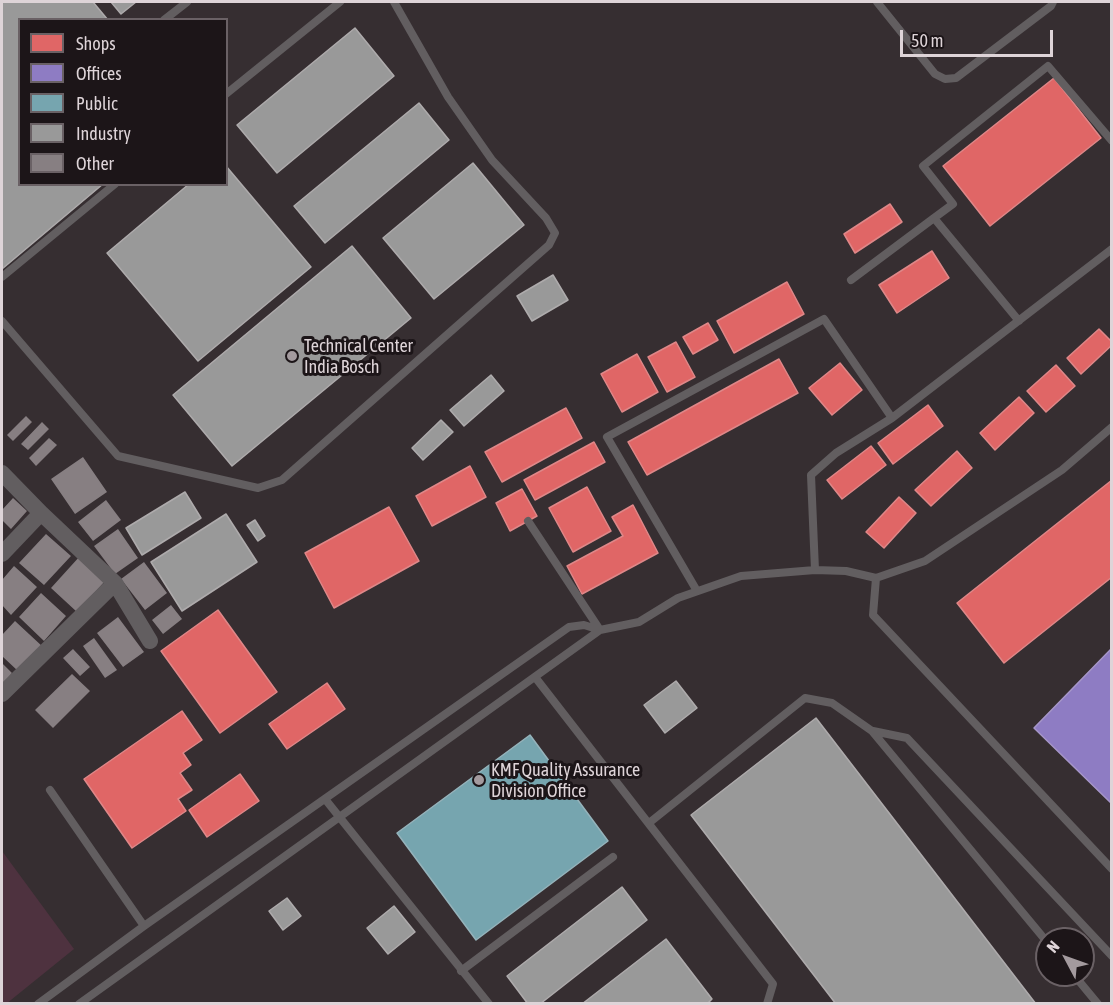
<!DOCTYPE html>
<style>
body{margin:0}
#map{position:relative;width:1113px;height:1005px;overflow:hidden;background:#362e31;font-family:"Asap Condensed",sans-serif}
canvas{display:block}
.frame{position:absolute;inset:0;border:3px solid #ded4d8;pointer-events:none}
.legend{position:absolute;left:18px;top:18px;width:210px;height:168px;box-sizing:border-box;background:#1c1518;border:2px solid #6a6165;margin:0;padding:8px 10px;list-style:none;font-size:18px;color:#ded4d8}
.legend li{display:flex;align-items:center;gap:12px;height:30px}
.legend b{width:30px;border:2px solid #6a6165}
.north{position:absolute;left:1035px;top:927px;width:60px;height:60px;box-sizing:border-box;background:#1c1518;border:2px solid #6a6165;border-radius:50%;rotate:311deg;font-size:16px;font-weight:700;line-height:24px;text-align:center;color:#ded4d8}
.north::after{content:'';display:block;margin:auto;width:21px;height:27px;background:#a39a9e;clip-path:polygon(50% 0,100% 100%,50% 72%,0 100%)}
.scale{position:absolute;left:900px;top:30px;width:153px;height:27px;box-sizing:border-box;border:3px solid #ded4d8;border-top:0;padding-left:8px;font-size:18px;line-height:21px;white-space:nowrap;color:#ded4d8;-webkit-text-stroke:4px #1c1518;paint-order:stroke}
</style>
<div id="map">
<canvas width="1113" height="1005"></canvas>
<div class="frame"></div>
<ul class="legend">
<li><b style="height:16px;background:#e06666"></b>Shops</li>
<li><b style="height:16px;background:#8e7cc3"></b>Offices</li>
<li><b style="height:16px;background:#76a5af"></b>Public</li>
<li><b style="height:16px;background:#999"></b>Industry</li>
<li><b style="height:16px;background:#877f82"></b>Other</li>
</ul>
<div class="north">N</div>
<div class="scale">50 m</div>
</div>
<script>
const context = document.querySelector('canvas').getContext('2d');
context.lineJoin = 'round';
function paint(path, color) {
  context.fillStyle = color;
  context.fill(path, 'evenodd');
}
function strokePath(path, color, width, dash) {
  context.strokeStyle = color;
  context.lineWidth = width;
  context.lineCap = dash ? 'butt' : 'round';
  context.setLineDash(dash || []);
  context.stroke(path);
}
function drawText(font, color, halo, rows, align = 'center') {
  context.font = font + ' "Asap Condensed",sans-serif';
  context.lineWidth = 6;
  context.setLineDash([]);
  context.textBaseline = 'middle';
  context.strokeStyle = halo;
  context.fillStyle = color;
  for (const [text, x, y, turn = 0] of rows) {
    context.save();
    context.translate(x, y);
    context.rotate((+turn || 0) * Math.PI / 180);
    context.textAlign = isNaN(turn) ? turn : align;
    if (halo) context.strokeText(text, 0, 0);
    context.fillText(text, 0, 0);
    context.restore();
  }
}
const green = new Path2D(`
 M 2,851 L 74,949 L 6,1004 L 2,1003 Z`);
const shops = new Path2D(`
 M 1054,78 L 1101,138 L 990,226 L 943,166 Z
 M 890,204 L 902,222 L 855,253 L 844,234 Z
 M 932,251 L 949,278 L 897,313 L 879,285 Z
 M 787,282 L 804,314 L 734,353 L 717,321 Z
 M 708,323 L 718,340 L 693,354 L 683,337 Z
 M 1099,329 L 1112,342 L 1112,345 L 1081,374 L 1067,358 Z
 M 676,342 L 695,377 L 667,392 L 648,357 Z
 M 637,354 L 658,392 L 622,412 L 601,374 Z
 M 779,359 L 798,393 L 647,475 L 628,442 Z
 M 840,363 L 862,390 L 832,415 L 809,388 Z
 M 1056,365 L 1075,386 L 1046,412 L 1027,391 Z
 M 1019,397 L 1034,413 L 995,450 L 980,433 Z
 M 928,405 L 943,426 L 893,464 L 878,443 Z
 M 566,408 L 582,438 L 502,482 L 485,452 Z
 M 594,442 L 605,462 L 535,500 L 524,480 Z
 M 871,446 L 886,465 L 842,499 L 827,480 Z
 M 957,451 L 972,468 L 931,506 L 915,490 Z
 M 470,466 L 486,497 L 432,526 L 416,496 Z
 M 1112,480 L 1112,577 L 1004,663 L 957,603 Z
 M 587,487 L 611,531 L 573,552 L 549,508 Z
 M 522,489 L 537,516 L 510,531 L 496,503 Z
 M 899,497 L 916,513 L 884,548 L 866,532 Z
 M 633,505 L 658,553 L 582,594 L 567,566 L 623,536 L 612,517 Z
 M 389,507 L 419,561 L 334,608 L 305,553 Z
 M 218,610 L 277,692 L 220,733 L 161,651 Z
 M 327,683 L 345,709 L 287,749 L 269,724 Z
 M 182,711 L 202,740 L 183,753 L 191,765 L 180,773 L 192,790 L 178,799 L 186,811 L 132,848 L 84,779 Z
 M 240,774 L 259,801 L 207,837 L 189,810 Z`);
const offices = new Path2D(`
 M 1112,648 L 1112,804 L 1034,728 Z`);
const public = new Path2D(`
 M 530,735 L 608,841 L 476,940 L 397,833 Z`);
const industry = new Path2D(`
 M 2,2 L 93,2 L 108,20 L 20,20 L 20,184 L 103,184 L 2,269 Z
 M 111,2 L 136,2 L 121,14 Z
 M 355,28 L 394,76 L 277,173 L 237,125 Z
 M 419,103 L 449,140 L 325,243 L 294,206 Z
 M 473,163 L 524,225 L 434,299 L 383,238 Z
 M 226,166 L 311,267 L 198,361 L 107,253 L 189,184 L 226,184 Z
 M 352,246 L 411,318 L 232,466 L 173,395 Z
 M 553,275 L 568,300 L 532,321 L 517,296 Z
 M 491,375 L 504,391 L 464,426 L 450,410 Z
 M 441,420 L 453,432 L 423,460 L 412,448 Z
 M 185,492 L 201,518 L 142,555 L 126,528 Z
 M 226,514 L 257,562 L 182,611 L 151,562 Z
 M 255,520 L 265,536 L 258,541 L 247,525 Z
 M 676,681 L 697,708 L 665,733 L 644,705 Z
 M 816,718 L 1036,1004 L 836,1004 L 691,815 Z
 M 622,887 L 647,920 L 540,1004 L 528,1004 L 507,976 Z
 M 287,898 L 301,916 L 283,930 L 269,911 Z
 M 394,906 L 415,932 L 388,954 L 367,928 Z
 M 666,939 L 712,999 L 707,1004 L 582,1004 Z`);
const building = new Path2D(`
 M 26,416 L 32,422 L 13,441 L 7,435 Z
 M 42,422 L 49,429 L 28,450 L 21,444 Z
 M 49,438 L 57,445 L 36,466 L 29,458 Z
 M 83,457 L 107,492 L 75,514 L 51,479 Z
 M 13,498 L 27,511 L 11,529 L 2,520 L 2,510 Z
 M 106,500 L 121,520 L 93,541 L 78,522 Z
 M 118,529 L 138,558 L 115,574 L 94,546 Z
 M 46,534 L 71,556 L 44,585 L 19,563 Z
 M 80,556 L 106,580 L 77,612 L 51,588 Z
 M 144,562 L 167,593 L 145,610 L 121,579 Z
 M 14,566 L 37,587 L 11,615 L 2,605 L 2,580 Z
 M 41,593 L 66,616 L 44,641 L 19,617 Z
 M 171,605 L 182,619 L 163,634 L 152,620 Z
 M 118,617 L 144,652 L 123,667 L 97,633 Z
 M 15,621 L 43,647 L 19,672 L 2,656 L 2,635 Z
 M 94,638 L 117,670 L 105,678 L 83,646 Z
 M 73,649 L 90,667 L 80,676 L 63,658 Z
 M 2,663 L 12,673 L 2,685 Z
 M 72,674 L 90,691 L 53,728 L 35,710 Z`);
const service = new Path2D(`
 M 877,2 L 935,74 L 945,79 L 956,78 L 1051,6 L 1053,2
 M 164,20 L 187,2
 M 226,94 L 340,2
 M 934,218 L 953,204 L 923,166 L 1048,66 L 1112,141
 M 2,277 L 115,184
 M 851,280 L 934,218 L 1019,321
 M 2,321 L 118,456 L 258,488 L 282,480 L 549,245 L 555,233 L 546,218 L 492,160 L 448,97 L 394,2
 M 892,418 L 1112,249
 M 528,521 L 600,630
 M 876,578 L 925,561 L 1062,470 L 1112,427
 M 697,591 L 607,437 L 824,319 L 892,418 L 836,453 L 811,475 L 815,570
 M 535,677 L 773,984 L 767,1004
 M 873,731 L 907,738 L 1112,956
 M 50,790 L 144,926
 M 325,799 L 489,1004
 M 649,823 L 805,698 L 832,703 L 872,731 L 1047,942
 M 461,971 L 613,857
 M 1074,975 L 1098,1004
 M 38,1004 L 144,926 L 569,627 L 584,625 L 600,630
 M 79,1004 L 600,630 L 639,622 L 678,598 L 741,576 L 815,570 L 846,571 L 876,578 L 873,615 L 1112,869`);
const minor = new Path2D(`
 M 2,473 L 41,513 L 115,583 L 150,641
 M 2,554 L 41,513
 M 2,694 L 115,583`);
const markers = [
 [292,356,6,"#a39a9e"],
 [479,780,6,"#a39a9e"]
];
const poiNames = [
 ["Technical Center",304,346],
 ["India Bosch",304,367],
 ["KMF Quality Assurance",491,770],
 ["Division Office",491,791]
];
paint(green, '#4e323f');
paint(shops, '#e06666');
strokePath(shops, '#df8788', 1.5);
paint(offices, '#8e7cc3');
strokePath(offices, '#a696c9', 1.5);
paint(public, '#76a5af');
strokePath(public, '#95b3bb', 1.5);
paint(industry, '#999');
strokePath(industry, '#aeabac', 1.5);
paint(building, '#877f82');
strokePath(service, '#625e60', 8);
strokePath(minor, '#625e60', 16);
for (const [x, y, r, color] of markers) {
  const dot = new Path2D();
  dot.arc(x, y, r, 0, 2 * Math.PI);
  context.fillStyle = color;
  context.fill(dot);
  strokePath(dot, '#1c1518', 2);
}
drawText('18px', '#ded4d8', '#1c1518', poiNames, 'left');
</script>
